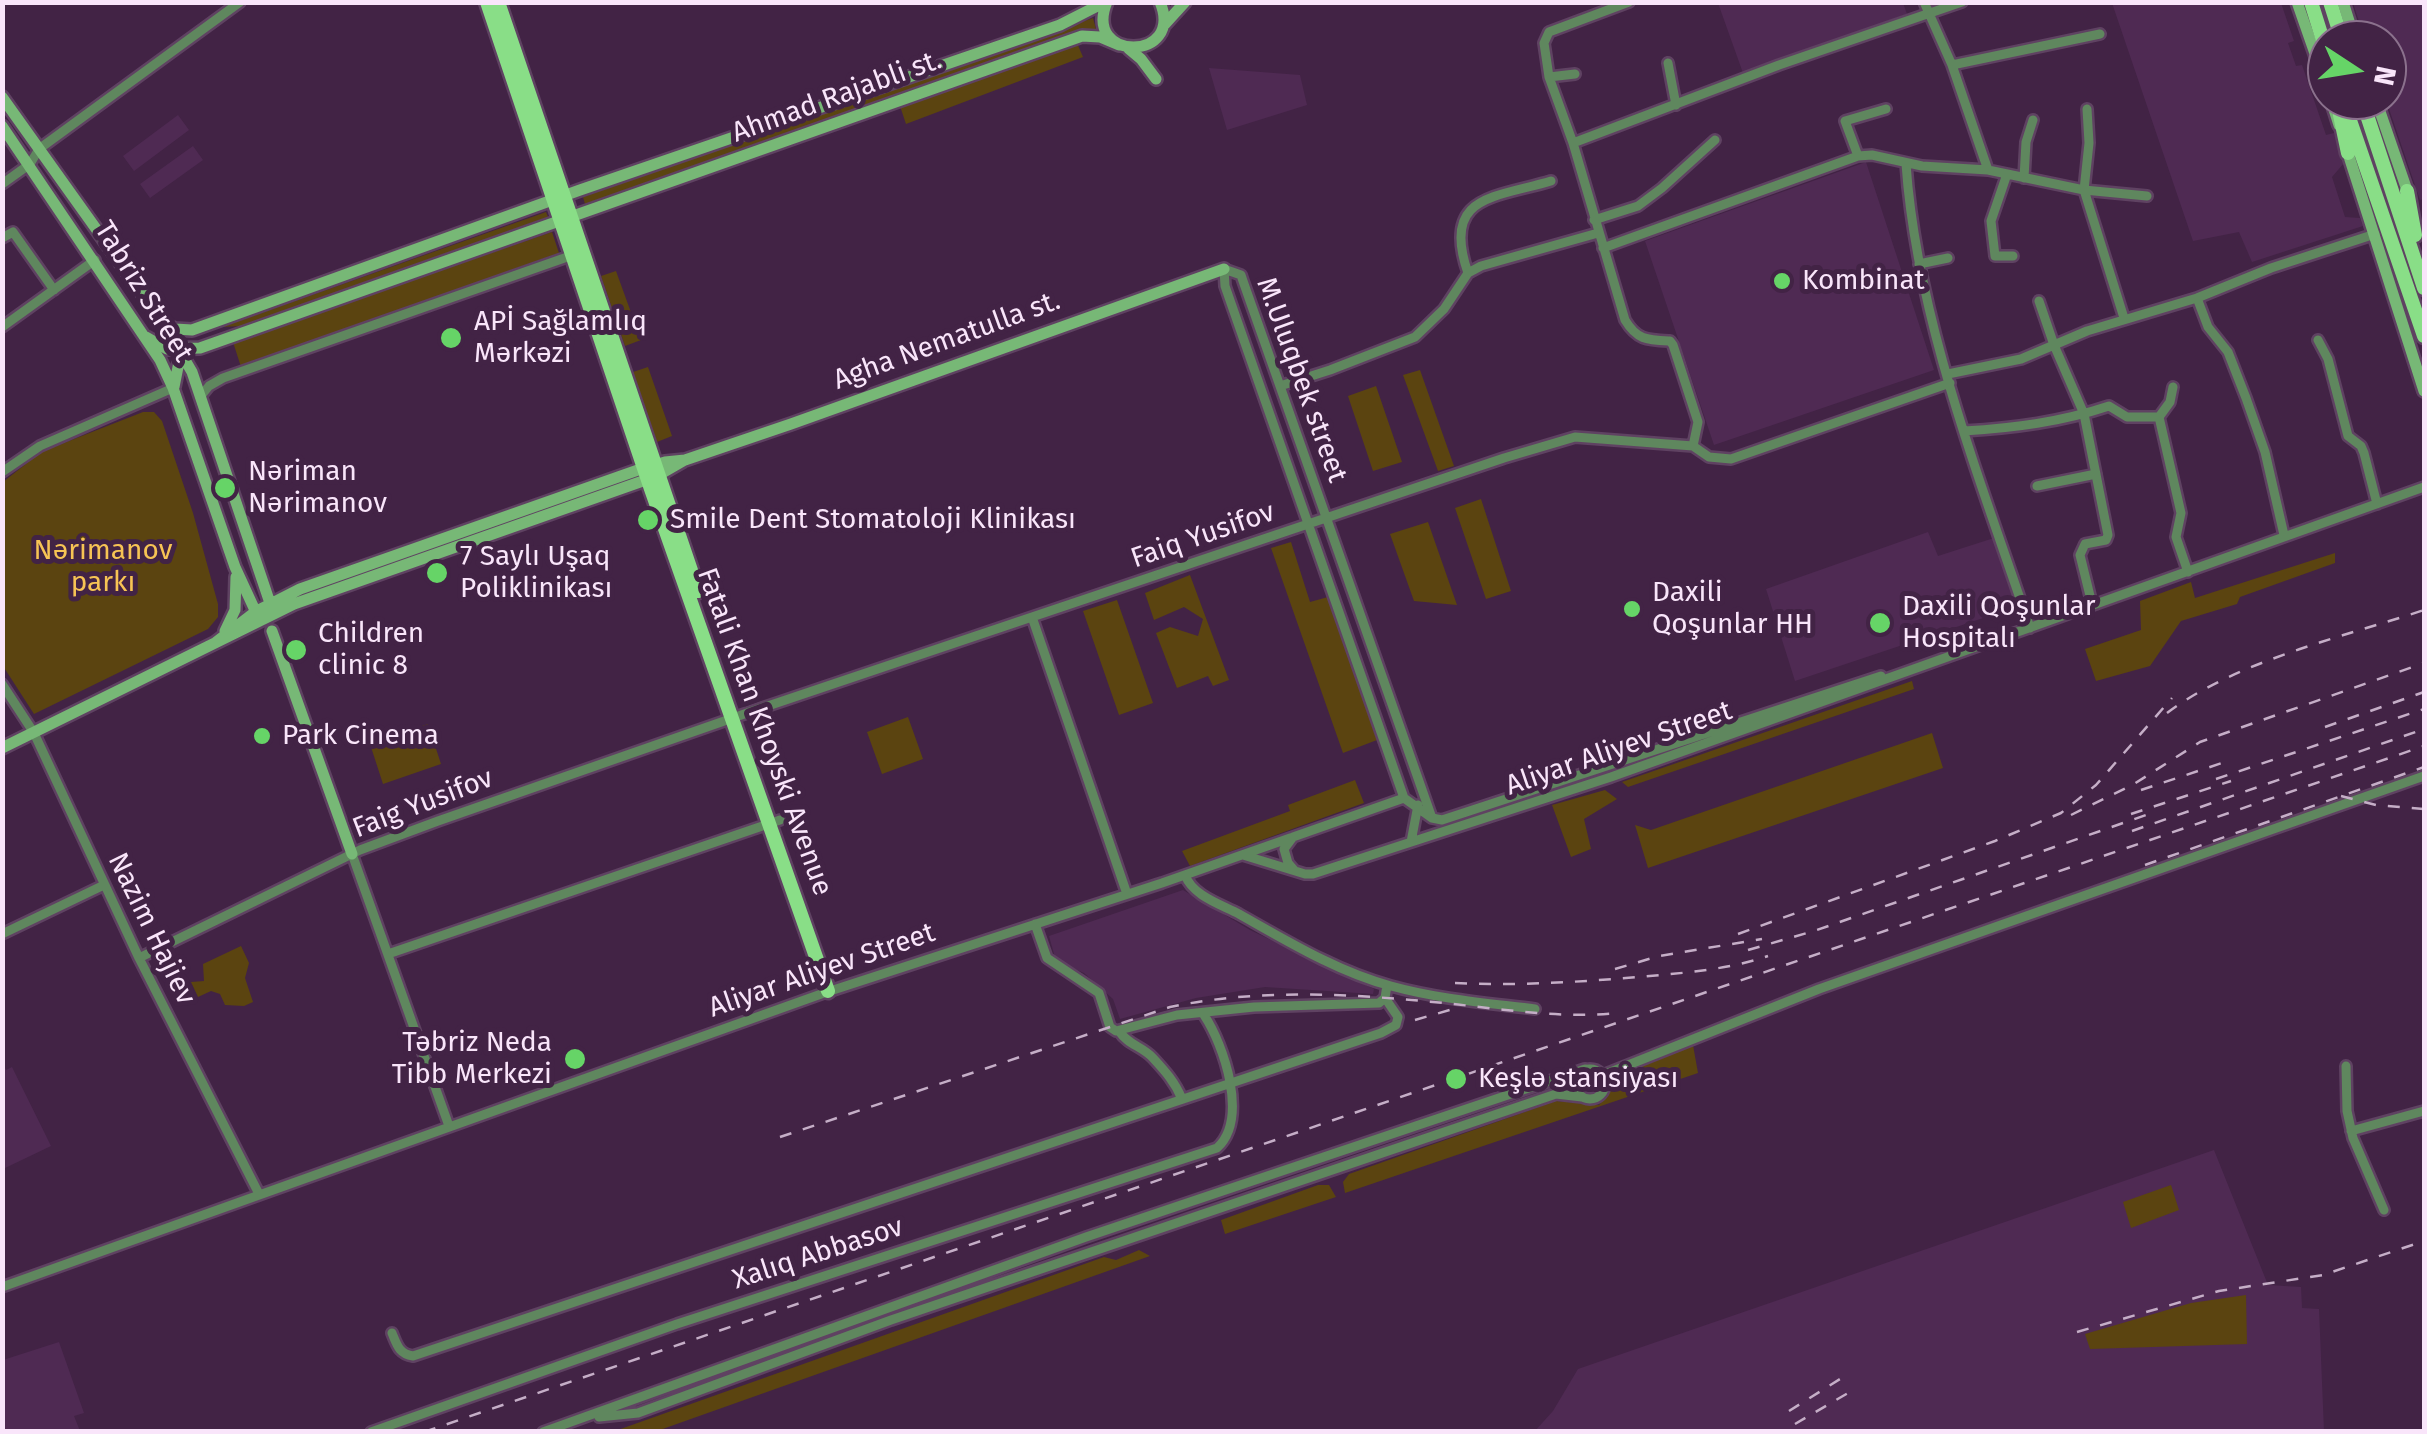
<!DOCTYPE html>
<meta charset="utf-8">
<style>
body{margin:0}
#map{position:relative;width:2427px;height:1434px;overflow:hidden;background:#422345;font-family:"Fira Sans",sans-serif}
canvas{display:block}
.frame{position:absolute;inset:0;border:5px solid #f9e5fa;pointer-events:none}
.north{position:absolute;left:2307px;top:20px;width:100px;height:100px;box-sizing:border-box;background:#422345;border:2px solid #8b718d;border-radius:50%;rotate:102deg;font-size:28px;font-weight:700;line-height:40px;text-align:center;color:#f9e5fa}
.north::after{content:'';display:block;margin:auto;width:35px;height:45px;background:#66d467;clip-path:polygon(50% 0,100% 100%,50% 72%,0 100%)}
</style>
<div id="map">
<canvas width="2427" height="1434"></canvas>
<div class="frame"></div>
<div class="north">N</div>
</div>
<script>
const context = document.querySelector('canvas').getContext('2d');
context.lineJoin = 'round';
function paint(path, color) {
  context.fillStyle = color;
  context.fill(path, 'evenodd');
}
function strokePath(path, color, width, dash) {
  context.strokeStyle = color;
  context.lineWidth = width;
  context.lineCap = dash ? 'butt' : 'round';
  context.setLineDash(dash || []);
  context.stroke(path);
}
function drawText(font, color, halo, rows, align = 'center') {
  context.font = font + ' "Fira Sans",sans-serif';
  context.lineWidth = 10;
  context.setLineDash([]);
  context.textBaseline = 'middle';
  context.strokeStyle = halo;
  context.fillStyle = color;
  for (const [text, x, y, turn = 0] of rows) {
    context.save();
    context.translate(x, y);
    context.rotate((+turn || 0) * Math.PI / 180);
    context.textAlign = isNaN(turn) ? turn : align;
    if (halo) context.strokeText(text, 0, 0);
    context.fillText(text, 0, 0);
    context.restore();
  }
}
const built = new Path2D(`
 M 1718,3 L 1903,3 L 1907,14 L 1743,73 Z
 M 2112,3 L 2281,3 L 2294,41 L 2288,43 L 2296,66 L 2302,65 L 2326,135 L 2334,133 L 2344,163 L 2332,177 L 2345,217 L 2360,218 L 2363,226 L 2252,262 L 2239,232 L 2193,241 Z
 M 2353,3 L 2424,3 L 2424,199 L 2420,200 L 2386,100 L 2387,40 L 2365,40 Z
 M 1209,68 L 1300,75 L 1307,105 L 1227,130 Z
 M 178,115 L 189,130 L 134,171 L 123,156 Z
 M 193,146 L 203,160 L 150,198 L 140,184 Z
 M 1866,162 L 1934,370 L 1714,445 L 1645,241 Z
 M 1928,532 L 1938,556 L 1997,537 L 2019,606 L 1795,681 L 1766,589 Z
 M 1183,890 L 1250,930 L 1374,989 L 1373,994 L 1265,987 L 1196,998 L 1120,1019 L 1113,999 L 1084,973 L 1056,961 L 1049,936 Z
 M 3,1064 L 6,1070 L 12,1067 L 51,1146 L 3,1169 Z
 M 2214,1150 L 2268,1285 L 2301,1287 L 2302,1308 L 2319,1309 L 2324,1431 L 1534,1432 L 1553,1411 L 1578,1369 Z
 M 59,1342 L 84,1413 L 74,1416 L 80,1431 L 3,1431 L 3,1360 Z`);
const green = new Path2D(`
 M 1093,18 L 1096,29 L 1083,29 L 585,204 L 583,197 Z
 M 1077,43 L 1083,57 L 906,124 L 900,106 Z
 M 546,212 L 548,217 L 241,326 L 222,327 Z
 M 552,232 L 559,253 L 241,367 L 233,342 Z
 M 616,271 L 641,340 L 625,346 L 601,276 Z
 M 648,367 L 672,436 L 657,442 L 633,372 Z
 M 1420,370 L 1454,466 L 1438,471 L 1403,375 Z
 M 1376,386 L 1402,462 L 1373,471 L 1348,396 Z
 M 143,412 L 154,412 L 162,421 L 193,513 L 218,604 L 218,617 L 208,629 L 34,714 L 3,666 L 3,482 L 41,452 Z
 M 1481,499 L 1511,591 L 1486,599 L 1455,508 Z
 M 1428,522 L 1457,605 L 1414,601 L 1390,534 Z
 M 1291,542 L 1310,602 L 1328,597 L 1377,740 L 1343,753 L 1271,548 Z
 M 2335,553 L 2335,563 L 2240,597 L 2237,604 L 2181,621 L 2150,666 L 2096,681 L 2085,649 L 2141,630 L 2140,601 L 2191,582 L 2195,598 Z
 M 1190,575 L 1229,680 L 1213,686 L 1208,676 L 1177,688 L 1156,633 L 1170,627 L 1198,636 L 1203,619 L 1184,607 L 1154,620 L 1145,593 Z
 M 1117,600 L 1153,703 L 1119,715 L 1083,611 Z
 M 1912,681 L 1914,689 L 1628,787 L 1622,782 Z
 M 908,717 L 923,759 L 882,774 L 867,732 Z
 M 428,724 L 441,764 L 383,784 L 370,744 Z
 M 1932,733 L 1943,768 L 1648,868 L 1635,825 L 1651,830 Z
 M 1355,780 L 1364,803 L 1190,866 L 1182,851 L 1290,811 L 1288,805 Z
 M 1605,790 L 1617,799 L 1584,819 L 1591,849 L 1571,857 L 1552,805 Z
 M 241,946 L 249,963 L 245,978 L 253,1002 L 244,1006 L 225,1005 L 220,994 L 211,991 L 198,997 L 191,982 L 204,981 L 203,964 Z
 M 1693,1045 L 1698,1073 L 1345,1193 L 1343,1182 L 1349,1174 L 1556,1101 L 1599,1105 L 1622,1075 Z
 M 1318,1185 L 1329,1185 L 1336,1197 L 1225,1234 L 1221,1220 Z
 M 2171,1185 L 2179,1210 L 2131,1228 L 2123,1202 Z
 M 1139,1250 L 1150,1256 L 657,1431 L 615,1431 L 1104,1257 L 1116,1260 Z
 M 2246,1295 L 2247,1344 L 2090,1349 L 2085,1334 L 2191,1303 Z`);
const street = new Path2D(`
 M 1629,2 L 1549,32 L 1544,43 L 1549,77 L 1573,143 L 1625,320 C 1637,340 1647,340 1670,341 L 1673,345 L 1698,422 L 1693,446
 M 1924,2 L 1952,65 L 1988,170
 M 1668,63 L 1676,105
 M 1952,65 L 2100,34
 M 1549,77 L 1575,74
 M 2087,109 L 2089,143 L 2084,190 L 2124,318
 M 1573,143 L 1779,65 L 1962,2
 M 1858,156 L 1845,121 L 1886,109
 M 1906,164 C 1917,320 1980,479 2030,628
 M 2007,174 L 1991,221 L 1995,256 L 2013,256
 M 2024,178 L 2026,142 L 2033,120
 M 2,184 L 30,164 L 39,149 L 240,2
 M 1594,220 L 1638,206 L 1662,188 L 1715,140
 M 2,238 L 13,232 L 54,290
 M 1603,248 L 1858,156 L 1872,155 L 1922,166 L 1988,170 L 2084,190 L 2147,196
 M 1919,264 L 1948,258
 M 1468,273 C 1441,195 1494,198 1551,181
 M 2197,298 L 2208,327 L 2228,352 L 2246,398 L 2265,452 L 2284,535
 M 2039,301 L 2054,345 L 2084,414 L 2108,535 L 2106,540 L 2085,544 L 2080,555 L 2092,604
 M 2,327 L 95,260
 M 2318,340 L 2328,359 L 2348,436 L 2361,446 L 2364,453 L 2377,504
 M 1948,374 L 2021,359 L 2087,331 L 2197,298 L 2271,268 L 2375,234
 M 1280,386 L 1330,370 L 1415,337 L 1444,309 L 1468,273 L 1481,266 L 1598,233
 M 200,397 L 209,386 L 223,378 L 573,255
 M 2159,417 L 2170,402 L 2173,387
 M 1964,431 C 2014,428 2061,422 2109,406 L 2127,417 L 2159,417 L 2181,513 L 2176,537 L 2188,572
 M 1693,446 L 1709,457 L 1731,459 L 1950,383
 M 2,472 L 40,446 L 173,388
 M 2037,486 L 2096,474
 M 1032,617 L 1127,894
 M 2,684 L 34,733 L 139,958 L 259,1194
 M 1404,798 L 1225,286 L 1224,269 L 1241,275 L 1243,281 L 1432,818
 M 1404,798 L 1432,818 L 1442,820 L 1881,676
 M 1293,837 L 1284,849 L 1288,863 L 1294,870
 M 1411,842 L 1418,805
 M 352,854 L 449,1126
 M 1243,855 L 1305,874 L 1313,874 L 1611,777 L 2424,487
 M 1185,875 C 1193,896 1220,904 1239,914 C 1287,941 1338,972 1391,986 C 1438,999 1487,1003 1535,1009
 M 1035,924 L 1047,958 L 1099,993 L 1110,1027 L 1116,1031 L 1177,1015 L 1254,1007 L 1379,1003 L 1385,998 L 1387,985
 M 2,934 L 104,885
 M 388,954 L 780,820
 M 139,958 L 360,850 L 438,821 L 750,712 L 1504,458 L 1575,437 L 1693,446
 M 1119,1031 C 1128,1045 1142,1046 1153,1058 C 1165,1071 1175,1082 1182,1099
 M 2346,1066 L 2347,1111 L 2353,1138 L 2384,1210
 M1575 1084a15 15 0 1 1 30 0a15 15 0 1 1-30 0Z
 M 1603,1075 L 1819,989 L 2424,776
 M 2351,1131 L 2424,1111
 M 2,1287 L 824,993 L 1162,883 L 1404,798
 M 392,1333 C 397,1345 399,1354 413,1356 L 1381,1033 L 1396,1025 L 1398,1017 L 1385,998
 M 599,1417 L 638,1413 L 891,1320 L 1556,1094 L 1582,1097
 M 371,1432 L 677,1324 L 1217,1148 C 1249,1119 1224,1045 1204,1015
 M 543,1432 L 1086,1237 L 1585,1069`);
const secondary = new Path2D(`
 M 1107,2 C 1082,62 1185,62 1160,2
 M 2297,2 L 2327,88
 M 2343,2 L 2355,40
 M 1165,24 L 1185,2
 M 1129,49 L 1141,59 L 1156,79
 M 2,97 L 164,324 L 192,372 L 271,606
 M 2331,100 L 2339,125
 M 2376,100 L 2409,196
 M 2,126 L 160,360 L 173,388 L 235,567 L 259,619
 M 2346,147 L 2424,391
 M 164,324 L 175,329 L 192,330 L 580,190 L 1060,25 L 1105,2
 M 146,337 L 167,349 L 200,348 L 1082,36 L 1100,37 L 1119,45
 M 174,387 L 182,347
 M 225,631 L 235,610 L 236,577
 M 272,631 L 352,854
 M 216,642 L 255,612 L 300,589 L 638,470 L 665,462 L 685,460 L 791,424 L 1224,269
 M 2,748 L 294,604 L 657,476 L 683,461`);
const primary = new Path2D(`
 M 487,2 L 651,489 L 828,991
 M 498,2 L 698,591
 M 2311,2 L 2327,53
 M 2330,2 L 2342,40
 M 2343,100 L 2424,336
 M 2362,100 L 2424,288
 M 2340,115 L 2348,153
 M 2407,191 L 2415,235`);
const rail = new Path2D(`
 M 2167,713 C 2236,661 2343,637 2424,610
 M 2325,727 L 2424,692
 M 2216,779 L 2424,709
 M 2141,790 L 2231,760
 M 2341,796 L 2376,805 L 2424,809
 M 2131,814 L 2231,781
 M 2071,815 L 2134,784 L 2200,742 L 2424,663
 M 2132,831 L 2424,729
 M 2145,865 L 2424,767
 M 1738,934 L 1995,841 L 2061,813 L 2096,785 L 2172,698
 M 1748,950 L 1814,931 L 2146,815
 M 1615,969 L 1659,956 L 1762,939
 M 1455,983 C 1517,986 1578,982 1639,977 C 1682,973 1727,970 1768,956
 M 1415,1020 L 1453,1009
 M 780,1137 L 1170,1007 C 1261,988 1352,994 1444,1003 C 1502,1009 1561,1019 1619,1013
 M 2077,1332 L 2219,1291 L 2323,1275 L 2424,1241
 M 1789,1411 L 1840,1379
 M 1795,1424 L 1848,1393
 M 424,1432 L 2424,746`);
const markers = [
 [1782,281,10,"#66d467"],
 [451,338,12,"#66d467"],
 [225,488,12,"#66d467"],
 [648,520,12,"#66d467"],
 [437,573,12,"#66d467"],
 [1632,609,10,"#66d467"],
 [1880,623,12,"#66d467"],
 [296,650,12,"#66d467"],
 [262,736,10,"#66d467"],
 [575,1059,12,"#66d467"],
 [1456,1079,12,"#66d467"]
];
const streetNames = [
 ["Ahmad Rajabli st.",837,97,-20],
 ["Tabriz Street",143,292,58],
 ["Agha Nematulla st.",947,341,-20],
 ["M.Uluqbek street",1301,380,70],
 ["Faiq Yusifov",1203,536,-19],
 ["Fatali Khan Khoyski Avenue",764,732,70],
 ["Aliyar Aliyev Street",1619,749,-19],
 ["Faig Yusifov",423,804,-21],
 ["Nazim Hajiev",151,929,64],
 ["Aliyar Aliyev Street",822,971,-19],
 ["Xalıq Abbasov",818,1254,-18]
];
const poiNames = [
 ["Kombinat",1802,281],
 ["APİ Sağlamlıq",474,322],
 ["Mərkəzi",474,354],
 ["Nəriman",248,472],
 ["Nərimanov",248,504],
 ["Smile Dent Stomatoloji Klinikası",670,520],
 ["7 Saylı Uşaq",460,557],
 ["Poliklinikası",460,589],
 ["Daxili",1652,593],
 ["Qoşunlar HH",1652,625],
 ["Daxili Qoşunlar",1902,607],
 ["Hospitalı",1902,639],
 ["Children",318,634],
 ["clinic 8",318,666],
 ["Park Cinema",282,736],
 ["Təbriz Neda",552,1043,"right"],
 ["Tibb Merkezi",552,1075,"right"],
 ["Keşlə stansiyası",1478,1079]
];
const parkNames = [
 ["Nərimanov",103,551],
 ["parkı",103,583]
];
paint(built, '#4f2a53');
paint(green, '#5b4410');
strokePath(street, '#5f4262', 14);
strokePath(secondary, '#5f4262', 16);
strokePath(primary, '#5f4262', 19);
strokePath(street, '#5f875e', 9);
strokePath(secondary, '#77b876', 11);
strokePath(primary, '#89de87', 14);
strokePath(rail, '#c5aec7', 2.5, [12, 12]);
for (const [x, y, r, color] of markers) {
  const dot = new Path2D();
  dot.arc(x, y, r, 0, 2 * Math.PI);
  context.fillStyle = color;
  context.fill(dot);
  strokePath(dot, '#422345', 4);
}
drawText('28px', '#f9e5fa', '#422345', streetNames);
drawText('28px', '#f9e5fa', '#422345', poiNames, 'left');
drawText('28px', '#f7c454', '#422345', parkNames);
</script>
